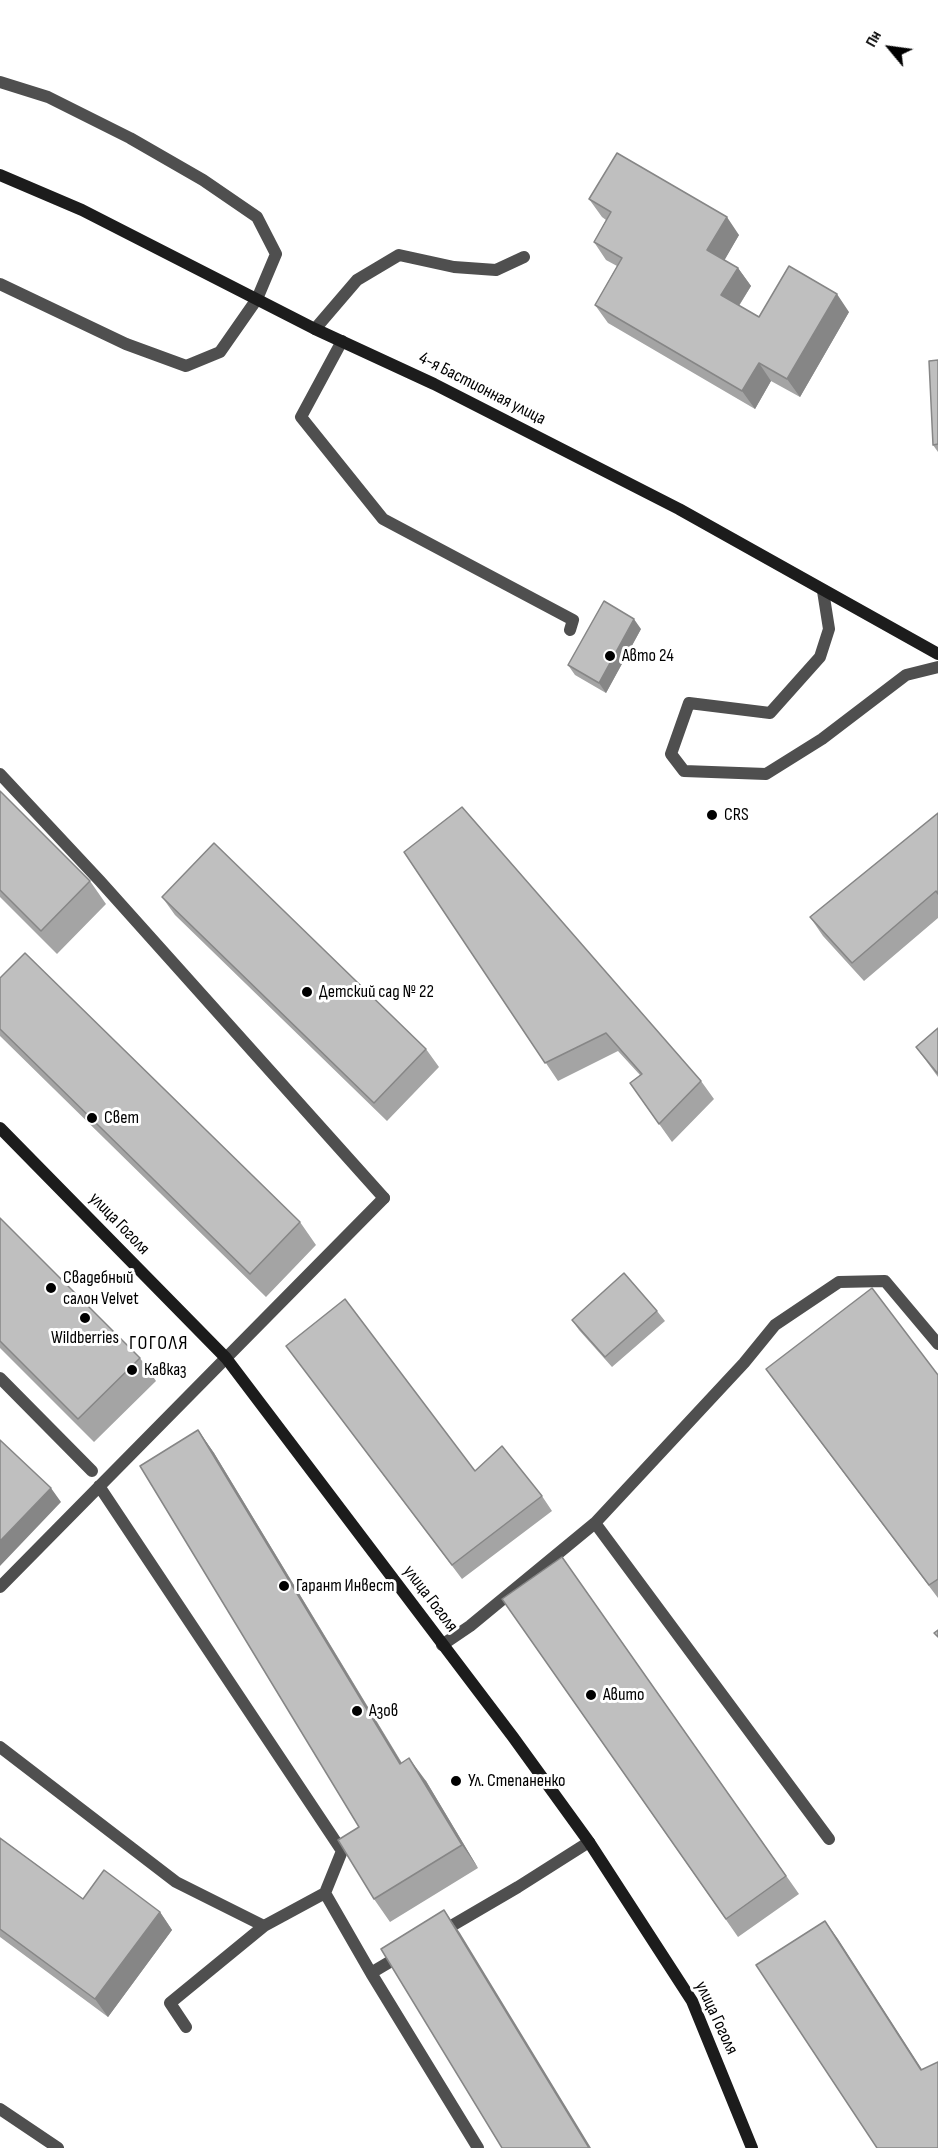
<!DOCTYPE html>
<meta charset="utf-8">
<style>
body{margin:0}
#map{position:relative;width:938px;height:2148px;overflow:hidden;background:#fff;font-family:"Sofia Sans Condensed",sans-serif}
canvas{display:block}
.north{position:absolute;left:860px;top:18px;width:60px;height:60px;-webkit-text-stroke:4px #fff;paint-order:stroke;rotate:299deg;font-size:16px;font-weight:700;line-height:24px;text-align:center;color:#000}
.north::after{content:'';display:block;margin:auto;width:21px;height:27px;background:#000;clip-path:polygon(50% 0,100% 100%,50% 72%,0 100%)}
</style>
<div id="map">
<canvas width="938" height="2148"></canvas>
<div class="north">Пн</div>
</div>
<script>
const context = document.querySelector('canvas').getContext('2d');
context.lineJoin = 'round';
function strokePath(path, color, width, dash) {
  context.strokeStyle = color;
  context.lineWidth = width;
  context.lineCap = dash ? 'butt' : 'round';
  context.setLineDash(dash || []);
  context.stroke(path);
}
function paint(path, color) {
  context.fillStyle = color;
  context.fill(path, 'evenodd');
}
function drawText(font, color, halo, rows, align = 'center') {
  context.font = font + ' "Sofia Sans Condensed",sans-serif';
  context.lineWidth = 6;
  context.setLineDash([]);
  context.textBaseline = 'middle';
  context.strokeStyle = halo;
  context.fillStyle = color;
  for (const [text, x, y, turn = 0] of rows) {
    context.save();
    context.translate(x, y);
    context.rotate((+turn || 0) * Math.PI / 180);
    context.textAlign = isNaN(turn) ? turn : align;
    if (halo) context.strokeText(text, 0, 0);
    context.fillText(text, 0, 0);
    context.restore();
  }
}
const service = new Path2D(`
 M 315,329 L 357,280 L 399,255 L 454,267 L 496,270 L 524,257
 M 342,341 L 301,417 L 383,519 L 573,620 L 570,630
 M 823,591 L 829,629 L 820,657 L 770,713 L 689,703 L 671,754 L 684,771 L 766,774 L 822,739 L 906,675 L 938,667
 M 0,774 L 100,881 L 384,1198
 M 0,1378 L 92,1471
 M 99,1486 L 342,1851 L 325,1893 L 371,1973
 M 595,1523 L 744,1363 L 775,1325 L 839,1282 L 885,1281 L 938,1344
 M 0,1587 L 226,1358
 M 442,1645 L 470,1626 L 595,1523 L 829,1839
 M 0,1747 L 176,1882 L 264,1926
 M 441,1932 L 518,1887 L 589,1842
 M 403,1954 L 371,1973 L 478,2148
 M 186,2027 L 170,2003 L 264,1926 L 325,1893`);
const minor = new Path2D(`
 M 0,82 L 48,97 L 130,138 L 203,180 L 257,217 L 276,254 L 257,299 L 220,352 L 186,366 L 126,344 L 0,284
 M 226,1358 L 384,1198
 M 0,2109 L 58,2148`);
const secondary = new Path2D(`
 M 0,175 L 82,210 L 315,329 L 434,384 L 679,509 L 938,654
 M 0,1128 L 226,1358 L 513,1737 L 589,1842 L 692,2001 L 752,2148`);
const wall = new Path2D(`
 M 589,199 L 739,235 L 724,260 L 738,268 L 751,286 L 739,306 L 759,317 L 849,312 L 800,397 L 771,381 L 755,409 L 608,323 L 595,305 L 617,266 L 606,260 L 594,242 L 606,220 L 602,217 Z
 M 938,360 L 938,452 L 933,445 Z
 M 641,629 L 606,693 L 575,675 L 568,665 Z
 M 0,791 L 90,881 L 106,904 L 57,954 L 0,897 Z
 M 938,813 L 938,918 L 864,981 L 823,936 L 810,917 Z
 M 404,852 L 701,1081 L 714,1099 L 672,1142 L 630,1083 L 640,1075 L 618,1051 L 558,1081 Z
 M 162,897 L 426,1049 L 439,1067 L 387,1121 L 175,915 Z
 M 0,978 L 300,1222 L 316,1245 L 266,1297 L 0,1036 Z
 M 938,1028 L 938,1077 L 916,1047 Z
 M 0,1218 L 140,1358 L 156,1381 L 94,1442 L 0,1348 Z
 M 657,1311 L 665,1321 L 612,1367 L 579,1330 L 572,1320 Z
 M 286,1346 L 475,1471 L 542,1496 L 552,1511 L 462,1579 Z
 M 766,1369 L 938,1375 L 938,1598 L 779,1387 Z
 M 198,1430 L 214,1453 L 402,1763 L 426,1781 L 478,1868 L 390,1922 L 374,1899 L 359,1827 Z
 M 562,1557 L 799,1894 L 738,1937 L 502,1599 Z
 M 0,1838 L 83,1899 L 160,1912 L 172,1930 L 108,2017 L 0,1937 Z`);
const shadedWall = new Path2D(`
 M 727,217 L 739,235 L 720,268 L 707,250 Z
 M 738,268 L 751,286 L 734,313 L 721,295 Z
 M 837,294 L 849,312 L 800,397 L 787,379 Z
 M 759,363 L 771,381 L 755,409 L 742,391 Z
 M 634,619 L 641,629 L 606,693 L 599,683 Z
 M 198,1430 L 214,1453 L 416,1787 L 400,1764 Z
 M 51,1488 L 61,1502 L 0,1566 L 0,1541 Z
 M 409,1758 L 426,1781 L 478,1868 L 462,1845 Z
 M 444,1910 L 460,1933 L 591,2148 L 589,2148 Z
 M 160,1912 L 172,1930 L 108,2017 L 95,1999 Z
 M 825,1921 L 838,1939 L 934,2088 L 921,2070 Z`);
const building = new Path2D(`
 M 617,153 L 727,217 L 707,250 L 738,268 L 721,295 L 759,317 L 789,266 L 837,294 L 787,379 L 759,363 L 742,391 L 595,305 L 622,258 L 594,242 L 611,212 L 589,199 Z
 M 938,360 L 938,444 L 933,445 L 929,361 Z
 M 604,601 L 634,619 L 599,683 L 568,665 Z
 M 0,791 L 90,881 L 41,931 L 0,890 Z
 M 462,807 L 701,1081 L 659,1124 L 630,1083 L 642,1074 L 606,1033 L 545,1063 L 404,852 Z
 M 938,813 L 938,894 L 936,891 L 852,963 L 810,917 Z
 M 214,843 L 426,1049 L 374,1103 L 162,897 Z
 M 25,953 L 300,1222 L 250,1274 L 0,1029 L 0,978 Z
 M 938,1028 L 938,1074 L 916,1047 Z
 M 0,1218 L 140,1358 L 78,1419 L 0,1341 Z
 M 624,1273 L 657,1311 L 605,1357 L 572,1320 Z
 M 872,1288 L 938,1375 L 938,1579 L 929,1585 L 766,1369 Z
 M 345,1299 L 475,1471 L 502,1446 L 542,1496 L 452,1565 L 286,1346 Z
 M 198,1430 L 400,1764 L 409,1758 L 462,1845 L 374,1899 L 338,1840 L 359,1827 L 140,1466 Z
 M 0,1440 L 51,1488 L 0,1541 Z
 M 562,1557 L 786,1876 L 726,1919 L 502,1599 Z
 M 938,1630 L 938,1637 L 934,1633 Z
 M 0,1838 L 83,1899 L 104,1870 L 160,1912 L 95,1999 L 0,1929 Z
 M 444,1910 L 589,2148 L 502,2148 L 381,1949 Z
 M 825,1921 L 921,2070 L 938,2062 L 938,2148 L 877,2148 L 756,1965 Z`);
const markers = [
 [610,656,6,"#000"],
 [712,815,6,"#000"],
 [307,992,6,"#000"],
 [92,1118,6,"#000"],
 [51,1288,6,"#000"],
 [85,1318,6,"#000"],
 [132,1370,6,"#000"],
 [284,1586,6,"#000"],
 [591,1695,6,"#000"],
 [357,1711,6,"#000"],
 [456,1781,6,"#000"]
];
const streetNames = [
 ["4-я Бастионная улица",482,389,27],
 ["улица Гоголя",119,1224,46],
 ["улица Гоголя",430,1599,53],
 ["улица Гоголя",716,2018,65]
];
const poiNames = [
 ["Авто 24",622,656],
 ["CRS",724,815],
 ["Детский сад № 22",319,992],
 ["Свет",104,1118],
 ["Свадебный",63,1278],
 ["салон Velvet",63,1299],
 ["Wildberries",85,1338,"center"],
 ["Кавказ",144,1370],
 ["Гарант Инвест",296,1586],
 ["Авито",603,1695],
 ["Азов",369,1711],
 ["Ул. Степаненко",468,1781]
];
const neighbourhoodNames = [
 ["ГОГОЛЯ",159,1344]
];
strokePath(service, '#4f4f4f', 12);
strokePath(minor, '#4f4f4f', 12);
strokePath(secondary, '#1c1c1c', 12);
paint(wall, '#a4a4a4');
paint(shadedWall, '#868686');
paint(building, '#bfbfbf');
strokePath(building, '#868686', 1.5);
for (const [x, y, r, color] of markers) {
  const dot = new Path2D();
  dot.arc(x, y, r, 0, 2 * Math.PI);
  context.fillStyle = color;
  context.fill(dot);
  strokePath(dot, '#fff', 2);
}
drawText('18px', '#000', '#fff', streetNames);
drawText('18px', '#000', '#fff', poiNames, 'left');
context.letterSpacing = '1.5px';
drawText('20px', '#000', '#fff', neighbourhoodNames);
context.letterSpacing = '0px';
</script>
